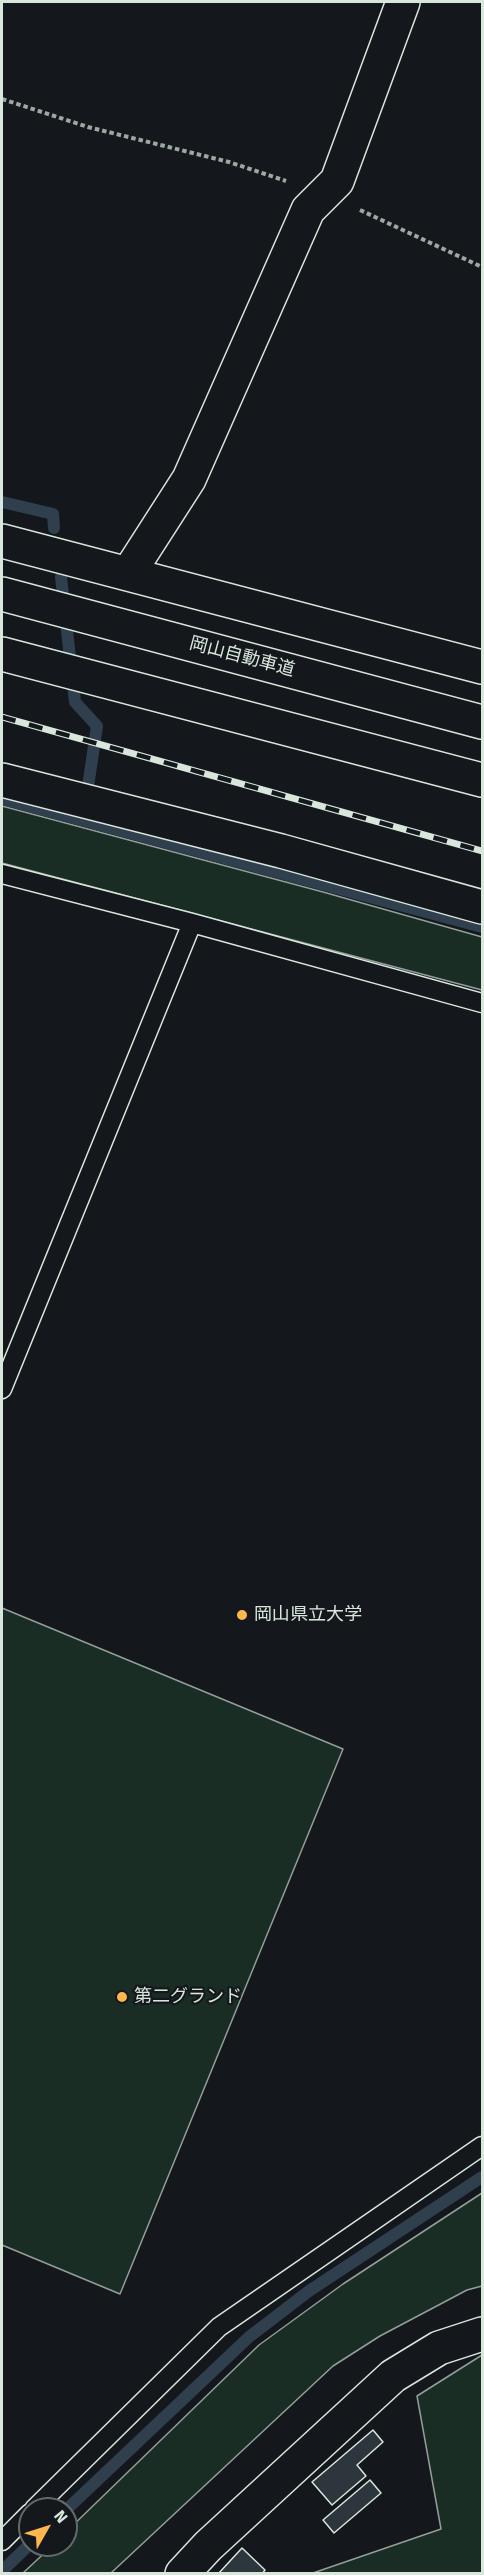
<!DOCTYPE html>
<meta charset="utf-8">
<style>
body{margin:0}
#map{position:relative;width:484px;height:2575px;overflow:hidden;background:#14181c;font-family:"Fira Sans",sans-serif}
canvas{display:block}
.frame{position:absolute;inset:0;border:3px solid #d8e6dc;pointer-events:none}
.north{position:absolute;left:18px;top:2497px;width:60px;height:60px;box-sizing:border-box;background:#14181c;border:2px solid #626a69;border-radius:50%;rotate:51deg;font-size:16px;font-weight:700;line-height:24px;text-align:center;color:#d8e6dc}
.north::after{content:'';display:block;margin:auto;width:21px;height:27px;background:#ffb74d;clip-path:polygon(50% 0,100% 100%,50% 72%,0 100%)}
</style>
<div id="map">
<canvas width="484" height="2575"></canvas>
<div class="frame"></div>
<div class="north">N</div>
</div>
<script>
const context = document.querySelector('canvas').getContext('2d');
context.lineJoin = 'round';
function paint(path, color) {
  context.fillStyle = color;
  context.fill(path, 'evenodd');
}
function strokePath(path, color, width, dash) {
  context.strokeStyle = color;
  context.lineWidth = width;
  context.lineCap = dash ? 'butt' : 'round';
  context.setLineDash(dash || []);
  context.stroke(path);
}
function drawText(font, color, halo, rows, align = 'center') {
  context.font = font + ' "Fira Sans","Noto Sans JP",sans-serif';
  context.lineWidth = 4.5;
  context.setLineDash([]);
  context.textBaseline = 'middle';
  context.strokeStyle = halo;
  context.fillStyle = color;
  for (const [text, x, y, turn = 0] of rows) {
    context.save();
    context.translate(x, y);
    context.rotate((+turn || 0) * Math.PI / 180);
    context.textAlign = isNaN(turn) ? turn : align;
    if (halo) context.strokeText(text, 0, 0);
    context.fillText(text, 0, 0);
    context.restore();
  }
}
const green = new Path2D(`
 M 2,806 L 323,892 L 482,937 L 482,990 L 2,863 Z
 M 2,1608 L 343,1749 L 120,2294 L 2,2245 Z
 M 482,2193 L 482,2286 L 467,2290 L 380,2336 L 333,2366 L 111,2573 L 23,2573 L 53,2545 L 66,2545 L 66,2532 L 259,2345 L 343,2284 Z
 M 482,2355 L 482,2573 L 313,2573 L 441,2529 L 417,2396 Z`);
const stream = new Path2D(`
 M 2,502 L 53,514 L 54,528
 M 61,577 L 75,702 L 97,726 L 86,800
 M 2,799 L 482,927
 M 66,2510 L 249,2337 L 309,2291 L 482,2177
 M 2,2571 L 30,2544`);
const building = new Path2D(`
 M 373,2430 L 383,2442 L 357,2465 L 366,2476 L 332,2505 L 312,2482 Z
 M 370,2480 L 381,2493 L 334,2533 L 323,2520 Z
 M 242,2548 L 265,2570 L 262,2574 L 218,2574 Z`);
const path = new Path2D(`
 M 2,99 L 88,127 L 229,162 L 286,181
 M 360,210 L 482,267`);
const service = new Path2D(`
 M 2,874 L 192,923 L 482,1003
 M 2,1389 L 192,923
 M 34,2509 L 219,2327 L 482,2146
 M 2,2541 L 30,2513`);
const minor = new Path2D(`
 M 2,541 L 482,667
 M 128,574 L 189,479 L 308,210 L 337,181 L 403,2
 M 2,780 L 281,851 L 482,907
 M 182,2574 L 208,2546 L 393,2376 L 439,2348 L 482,2334`);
const motorway = new Path2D(`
 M 2,594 L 482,722
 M 2,654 L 482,780`);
const rail = new Path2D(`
 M 2,717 L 482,851`);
const markers = [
 [242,1615,6,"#ffb74d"],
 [122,1997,6,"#ffb74d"]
];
const streetNames = [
 ["岡山自動車道",242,657,15]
];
const poiNames = [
 ["岡山県立大学",254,1615],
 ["第二グランド",134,1997]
];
paint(green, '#1a2d24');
strokePath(green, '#939e99', 1.5);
strokePath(stream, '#2f3f4d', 12);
paint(building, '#2c363c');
strokePath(building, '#d8e6dc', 1.5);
strokePath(service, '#d8e6dc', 21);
strokePath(minor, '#d8e6dc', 36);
strokePath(motorway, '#d8e6dc', 36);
strokePath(path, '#9da8a2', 4, [4.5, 3]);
strokePath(service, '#14181c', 18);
strokePath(minor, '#14181c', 33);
strokePath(motorway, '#14181c', 33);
strokePath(rail, '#d8e6dc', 7);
strokePath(rail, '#14181c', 4.5, [14]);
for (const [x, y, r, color] of markers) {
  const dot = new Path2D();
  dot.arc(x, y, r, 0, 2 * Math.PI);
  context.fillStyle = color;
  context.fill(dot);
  strokePath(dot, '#14181c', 2);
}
drawText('18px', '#d8e6dc', '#14181c', streetNames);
drawText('18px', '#d8e6dc', '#14181c', poiNames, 'left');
</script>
